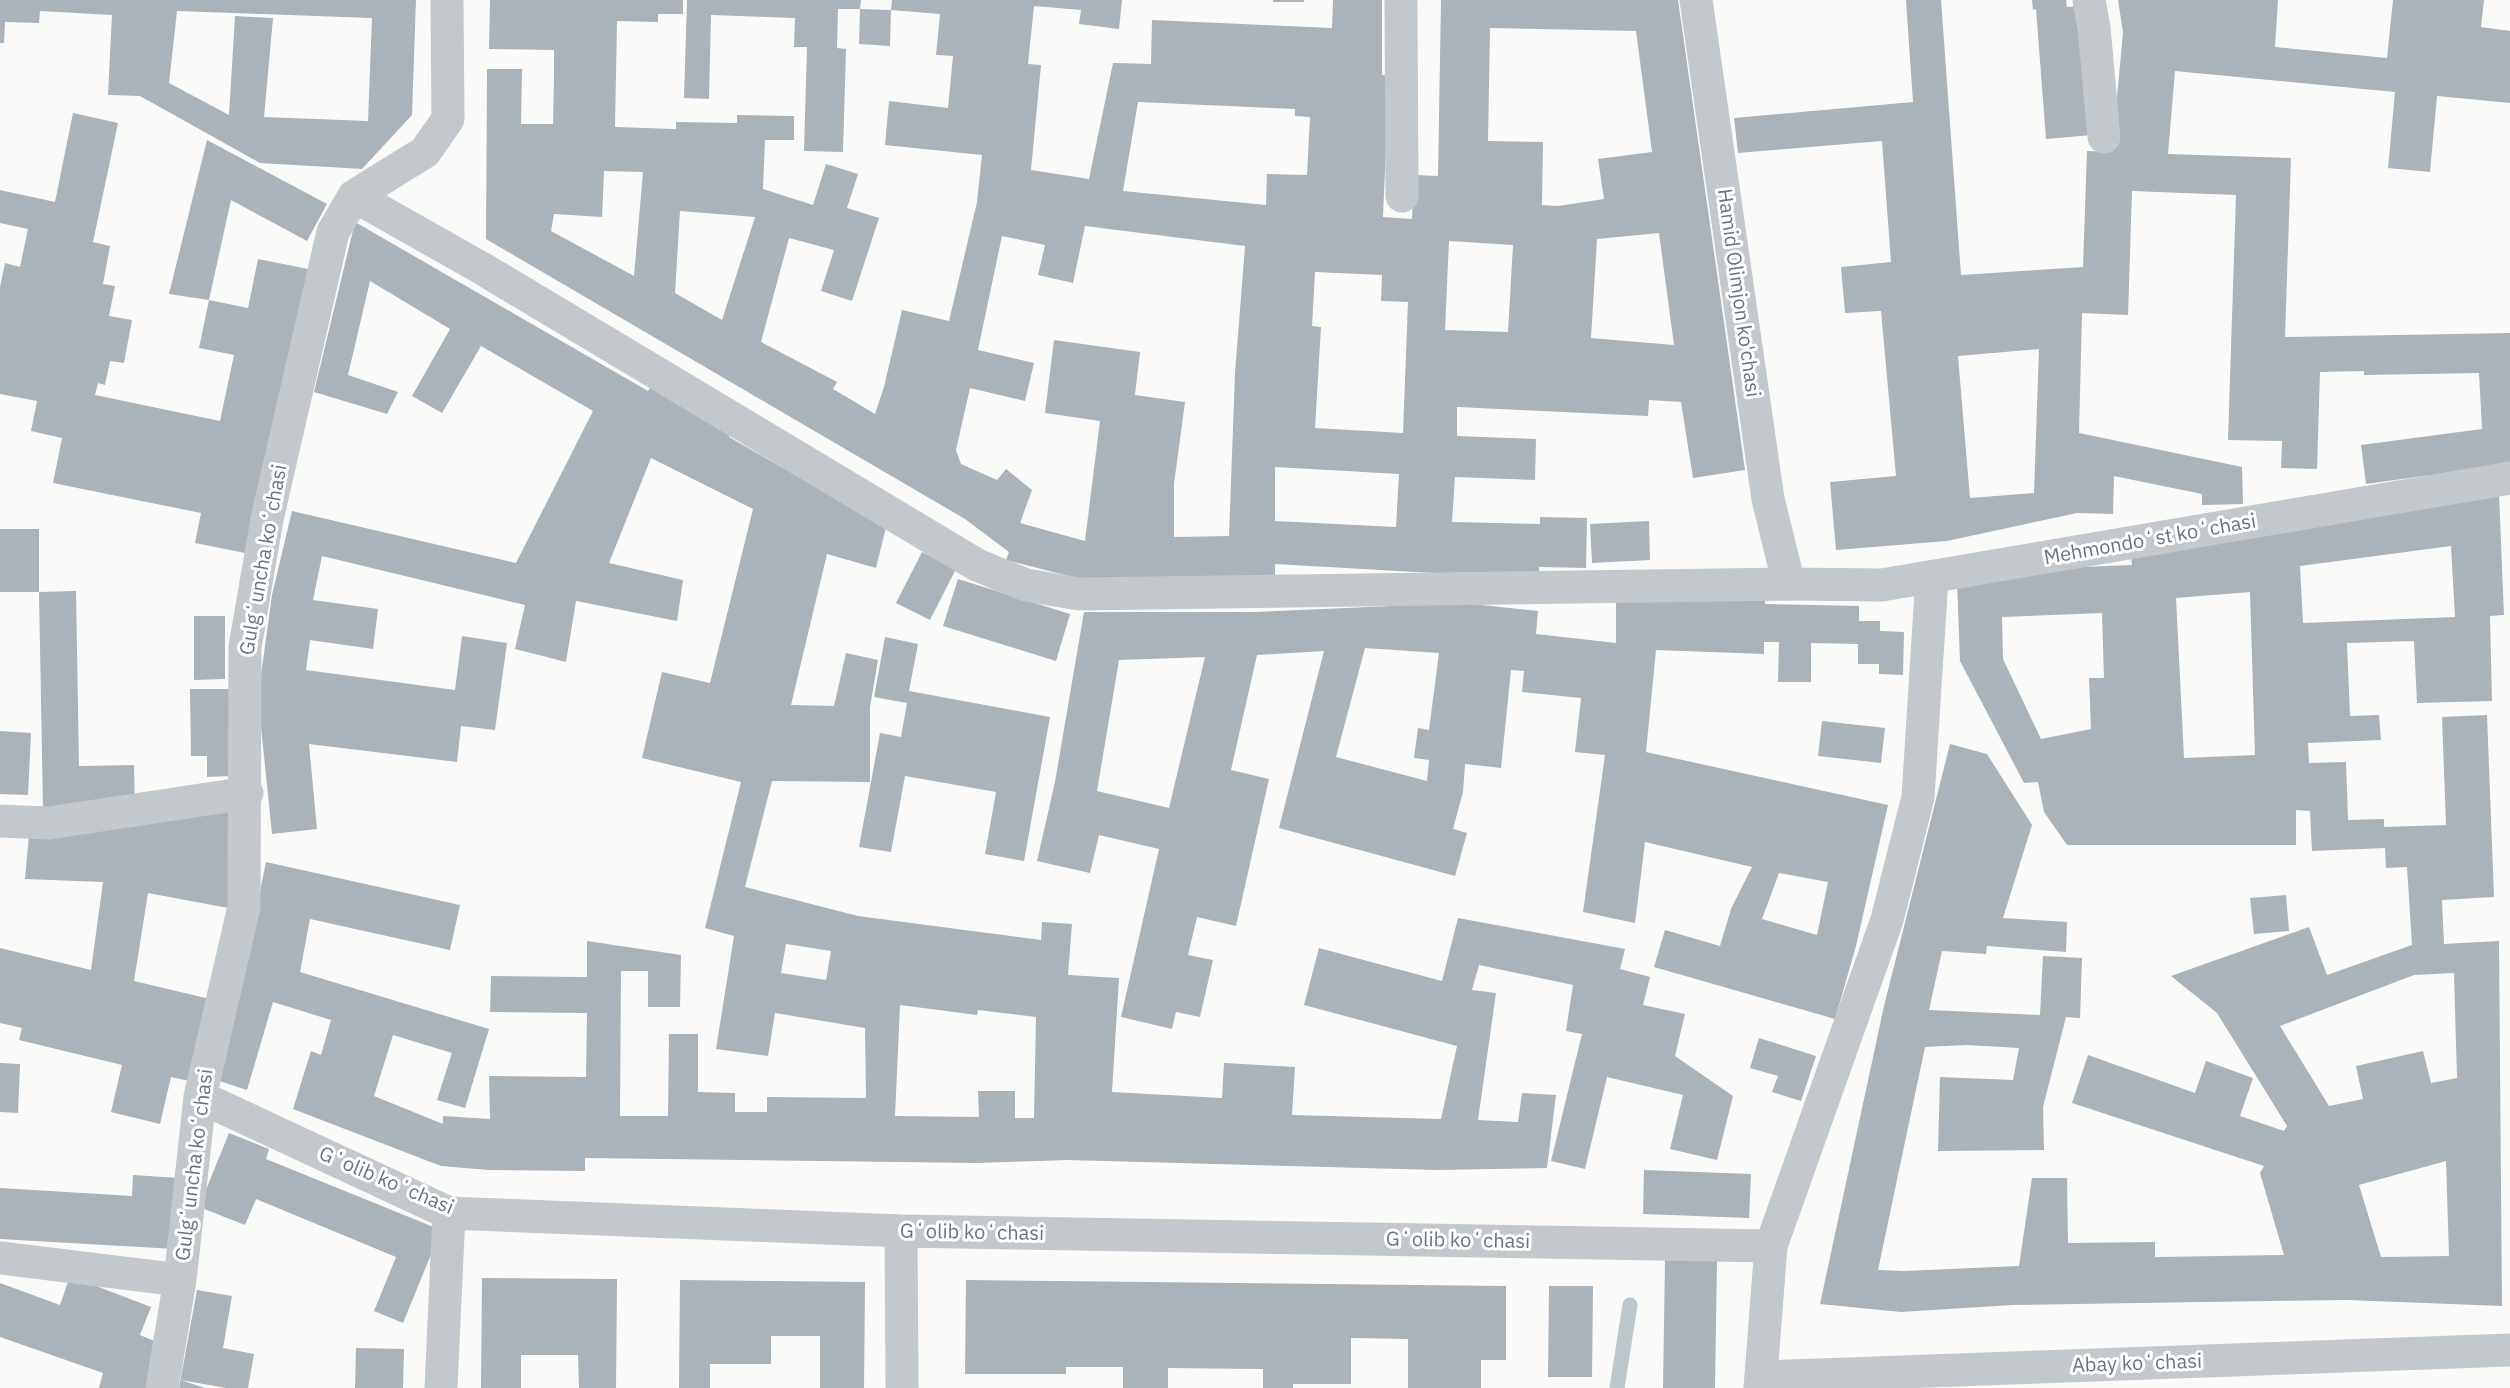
<!DOCTYPE html>
<meta charset="utf-8">
<style>
body{margin:0}
canvas{display:block;background:#fafaf8}
</style>
<canvas width="2510" height="1388"></canvas>
<script>
const context = document.querySelector('canvas').getContext('2d');
context.lineJoin = 'round';
function strokePath(path, color, width, dash) {
  context.strokeStyle = color;
  context.lineWidth = width;
  context.lineCap = dash ? 'butt' : 'round';
  context.setLineDash(dash || []);
  context.stroke(path);
}
function paint(path, color) {
  context.fillStyle = color;
  context.fill(path, 'evenodd');
}
function drawText(font, color, halo, rows, align = 'center') {
  context.font = font + ' "IBM Plex Sans",sans-serif';
  context.lineWidth = 6;
  context.setLineDash([]);
  context.textBaseline = 'middle';
  context.strokeStyle = halo;
  context.fillStyle = color;
  for (const [text, x, y, turn = 0] of rows) {
    context.save();
    context.translate(x, y);
    context.rotate((+turn || 0) * Math.PI / 180);
    context.textAlign = isNaN(turn) ? turn : align;
    if (halo) context.strokeText(text, 0, 0);
    context.fillText(text, 0, 0);
    context.restore();
  }
}
const stream = new Path2D(`
 M 1617,1388 L 1630,1305`);
const building = new Path2D(`
 M 0,0 L 416,0 L 412,115 L 362,169 L 260,163 L 140,96 L 108,95 L 112,15 L 40,11 L 39,23 L 5,22 L 4,43 L 0,43 ZM 177,11 L 372,18 L 368,121 L 264,117 L 273,18 L 235,16 L 229,115 L 169,83 Z
 M 490,0 L 683,0 L 683,14 L 658,14 L 658,22 L 617,21 L 615,127 L 676,129 L 676,122 L 737,123 L 737,115 L 794,116 L 794,140 L 765,140 L 763,189 L 813,205 L 826,164 L 858,174 L 847,208 L 879,218 L 852,301 L 821,291 L 834,250 L 789,238 L 761,342 L 837,382 L 833,389 L 875,414 L 884,387 L 902,310 L 949,321 L 977,202 L 982,155 L 885,145 L 889,101 L 948,108 L 953,56 L 936,55 L 940,14 L 891,10 L 890,46 L 859,44 L 860,9 L 891,10 L 892,0 L 1122,0 L 1119,29 L 1079,24 L 1081,10 L 1034,6 L 1028,64 L 1041,65 L 1031,170 L 1089,179 L 1113,63 L 1151,64 L 1152,20 L 1332,28 L 1333,0 L 1382,0 L 1382,75 L 1389,76 L 1383,217 L 1412,219 L 1414,175 L 1438,176 L 1441,0 L 1678,0 L 1745,470 L 1693,478 L 1681,402 L 1649,400 L 1648,416 L 1457,407 L 1457,436 L 1536,439 L 1535,480 L 1455,477 L 1452,522 L 1540,524 L 1540,517 L 1587,518 L 1586,568 L 1539,567 L 1539,574 L 1450,574 L 1275,564 L 1275,580 L 1120,589 L 1006,560 L 1009,552 L 965,519 L 486,239 L 487,69 L 522,69 L 521,124 L 553,124 L 554,76 L 554,50 L 489,49 ZM 1490,28 L 1636,31 L 1652,152 L 1598,159 L 1604,199 L 1558,206 L 1542,205 L 1543,142 L 1488,141 ZM 1138,102 L 1295,109 L 1295,116 L 1310,117 L 1307,175 L 1267,174 L 1266,205 L 1123,191 ZM 604,171 L 643,172 L 634,276 L 551,231 L 554,214 L 602,217 ZM 680,211 L 755,217 L 722,320 L 675,293 ZM 1085,226 L 1245,246 L 1235,373 L 1229,536 L 1174,537 L 1174,484 L 1185,402 L 1135,395 L 1140,352 L 1054,340 L 1045,413 L 1100,421 L 1085,541 L 1020,523 L 1032,490 L 1006,469 L 997,480 L 961,464 L 956,450 L 970,388 L 1025,401 L 1034,363 L 978,350 L 1002,236 L 1045,245 L 1038,275 L 1073,283 ZM 1659,233 L 1674,345 L 1591,338 L 1597,239 ZM 1449,241 L 1513,245 L 1508,332 L 1445,330 ZM 1315,272 L 1382,275 L 1381,301 L 1408,302 L 1403,433 L 1315,428 L 1321,327 L 1312,326 ZM 1275,467 L 1399,474 L 1396,527 L 1275,521 Z
 M 687,0 L 861,0 L 860,9 L 838,9 L 837,48 L 846,49 L 843,152 L 804,151 L 807,47 L 794,47 L 795,18 L 711,15 L 709,99 L 684,98 Z
 M 1273,0 L 1304,0 L 1304,2 L 1273,2 Z
 M 1906,0 L 1941,0 L 1961,275 L 2083,267 L 2087,151 L 2112,152 L 2123,32 L 2118,0 L 2278,0 L 2275,47 L 2387,58 L 2393,0 L 2484,0 L 2481,27 L 2510,31 L 2510,103 L 2437,96 L 2430,172 L 2388,168 L 2395,92 L 2175,71 L 2168,154 L 2291,158 L 2285,337 L 2510,333 L 2510,464 L 2366,484 L 2361,445 L 2482,429 L 2479,373 L 2364,375 L 2364,371 L 2320,372 L 2317,469 L 2281,468 L 2282,441 L 2228,440 L 2236,195 L 2132,191 L 2128,315 L 2082,313 L 2079,433 L 2242,467 L 2243,504 L 2202,505 L 2202,494 L 2114,476 L 2113,514 L 2077,513 L 1947,541 L 1836,550 L 1830,482 L 1896,476 L 1881,311 L 1845,313 L 1841,267 L 1891,262 L 1882,141 L 1738,153 L 1734,118 L 1913,102 ZM 2039,349 L 2034,493 L 1970,498 L 1958,356 Z
 M 2032,0 L 2066,0 L 2067,7 L 2082,6 L 2092,135 L 2046,139 L 2036,9 L 2033,10 Z
 M 73,113 L 118,123 L 93,242 L 110,246 L 103,284 L 115,286 L 109,316 L 132,320 L 124,363 L 110,361 L 105,385 L 98,383 L 95,395 L 220,421 L 234,355 L 199,348 L 209,300 L 248,308 L 258,259 L 308,269 L 250,554 L 195,543 L 201,513 L 53,483 L 62,438 L 31,431 L 37,401 L 0,394 L 0,287 L 5,263 L 20,267 L 28,229 L 0,223 L 0,190 L 55,202 Z
 M 207,140 L 327,204 L 307,241 L 231,200 L 209,300 L 169,294 Z
 M 355,222 L 648,391 L 652,385 L 732,430 L 729,437 L 886,527 L 876,568 L 827,554 L 791,705 L 834,706 L 846,653 L 878,660 L 870,707 L 870,782 L 772,781 L 745,887 L 858,916 L 1041,940 L 1042,922 L 1072,924 L 1068,975 L 1119,978 L 1112,1092 L 1222,1098 L 1224,1063 L 1295,1067 L 1292,1115 L 1441,1119 L 1457,1046 L 1304,1005 L 1319,948 L 1442,981 L 1458,918 L 1625,949 L 1620,969 L 1650,977 L 1643,1005 L 1685,1014 L 1675,1056 L 1733,1096 L 1717,1160 L 1670,1149 L 1683,1095 L 1607,1077 L 1585,1169 L 1551,1161 L 1582,1034 L 1566,1031 L 1573,985 L 1479,965 L 1472,990 L 1496,993 L 1478,1120 L 1518,1122 L 1522,1093 L 1556,1095 L 1547,1168 L 1437,1170 L 1067,1160 L 977,1163 L 585,1158 L 585,1171 L 489,1170 L 441,1166 L 293,1109 L 311,1051 L 321,1055 L 331,1020 L 273,1002 L 247,1090 L 210,1078 L 247,956 L 266,862 L 460,905 L 450,950 L 310,919 L 300,972 L 489,1029 L 465,1108 L 437,1100 L 452,1053 L 393,1035 L 374,1096 L 443,1124 L 443,1116 L 490,1119 L 489,1076 L 586,1077 L 587,1013 L 490,1012 L 491,976 L 587,977 L 587,941 L 681,955 L 680,1007 L 648,1007 L 648,971 L 621,971 L 620,1116 L 668,1116 L 669,1034 L 698,1034 L 698,1092 L 735,1093 L 735,1112 L 767,1112 L 767,1097 L 866,1098 L 865,1028 L 775,1013 L 768,1056 L 716,1049 L 734,936 L 705,928 L 741,782 L 642,758 L 662,672 L 710,683 L 753,509 L 651,458 L 609,563 L 683,580 L 677,621 L 576,601 L 566,662 L 515,649 L 525,605 L 322,556 L 313,600 L 378,609 L 373,649 L 310,640 L 306,670 L 455,690 L 462,636 L 507,643 L 495,730 L 461,726 L 457,762 L 309,744 L 317,829 L 272,834 L 258,697 L 272,595 L 292,511 L 516,563 L 593,411 L 481,346 L 442,413 L 412,396 L 450,329 L 370,281 L 348,375 L 398,392 L 387,414 L 314,392 ZM 786,944 L 831,951 L 826,980 L 781,973 ZM 900,1005 L 977,1015 L 978,1010 L 1036,1017 L 1034,1118 L 1015,1118 L 1015,1091 L 978,1091 L 979,1117 L 895,1116 Z
 M 2499,495 L 2504,615 L 2490,616 L 2492,701 L 2417,703 L 2414,641 L 2347,643 L 2350,716 L 2379,715 L 2381,740 L 2308,743 L 2309,763 L 2346,762 L 2348,820 L 2384,819 L 2384,827 L 2446,825 L 2442,717 L 2487,715 L 2494,897 L 2442,900 L 2444,944 L 2499,941 L 2502,1306 L 2347,1300 L 2269,1301 L 2013,1305 L 1901,1312 L 1820,1304 L 1884,1006 L 1950,744 L 1987,754 L 2032,825 L 2003,918 L 2067,922 L 2066,952 L 1987,946 L 1986,954 L 1942,951 L 1929,1010 L 2040,1015 L 2043,956 L 2082,958 L 2080,1018 L 2066,1017 L 2043,1107 L 2044,1150 L 1938,1151 L 1940,1077 L 2013,1080 L 2019,1048 L 1967,1045 L 1925,1047 L 1878,1270 L 1904,1271 L 2019,1266 L 2032,1178 L 2067,1178 L 2068,1243 L 2155,1242 L 2155,1257 L 2284,1255 L 2260,1173 L 2264,1166 L 2072,1103 L 2088,1055 L 2195,1093 L 2206,1061 L 2253,1078 L 2240,1116 L 2284,1131 L 2287,1126 L 2217,1013 L 2171,976 L 2309,927 L 2327,975 L 2412,945 L 2407,867 L 2386,868 L 2385,848 L 2312,851 L 2310,811 L 2296,810 L 2296,845 L 2067,845 L 2044,812 L 2038,782 L 2024,783 L 1960,661 L 1957,581 L 1985,571 L 2132,565 L 2131,555 ZM 2451,546 L 2455,617 L 2303,623 L 2300,566 ZM 2250,592 L 2255,755 L 2184,758 L 2176,598 ZM 2102,613 L 2104,678 L 2089,678 L 2091,729 L 2041,739 L 2003,659 L 2002,617 ZM 2454,973 L 2457,1078 L 2431,1083 L 2423,1051 L 2356,1066 L 2363,1099 L 2329,1106 L 2280,1026 L 2414,975 ZM 2446,1161 L 2449,1256 L 2381,1257 L 2359,1185 Z
 M 1649,521 L 1650,560 L 1592,563 L 1590,524 Z
 M 0,529 L 39,529 L 39,592 L 0,592 Z
 M 922,552 L 956,569 L 930,620 L 896,603 Z
 M 958,579 L 1070,614 L 1056,661 L 943,626 Z
 M 76,591 L 79,766 L 134,765 L 135,807 L 43,809 L 39,592 Z
 M 1765,596 L 1765,604 L 1859,606 L 1859,621 L 1880,621 L 1880,631 L 1904,632 L 1903,675 L 1879,674 L 1879,664 L 1858,664 L 1858,644 L 1811,643 L 1811,682 L 1778,682 L 1779,642 L 1764,642 L 1764,654 L 1656,650 L 1646,752 L 1888,805 L 1856,946 L 1835,1019 L 1654,967 L 1665,930 L 1720,946 L 1731,909 L 1752,867 L 1645,842 L 1635,923 L 1583,912 L 1605,755 L 1575,752 L 1581,698 L 1522,692 L 1524,671 L 1511,670 L 1501,768 L 1465,764 L 1463,792 L 1453,829 L 1467,833 L 1455,876 L 1279,828 L 1324,651 L 1257,655 L 1231,770 L 1269,779 L 1236,926 L 1197,917 L 1188,955 L 1213,960 L 1200,1017 L 1176,1012 L 1172,1029 L 1121,1017 L 1159,849 L 1099,835 L 1090,873 L 1037,861 L 1055,782 L 1084,612 L 1255,612 L 1414,605 L 1481,605 L 1538,611 L 1536,634 L 1616,643 L 1616,597 ZM 1365,648 L 1439,653 L 1429,730 L 1418,728 L 1414,758 L 1429,760 L 1427,781 L 1336,757 ZM 1205,657 L 1169,808 L 1097,791 L 1119,660 ZM 1779,873 L 1828,882 L 1817,935 L 1762,919 Z
 M 194,616 L 225,616 L 225,679 L 194,680 Z
 M 885,637 L 918,644 L 909,691 L 1050,717 L 1024,861 L 985,854 L 996,792 L 905,776 L 891,852 L 859,847 L 880,733 L 901,737 L 907,703 L 874,697 Z
 M 190,689 L 230,689 L 230,776 L 207,777 L 207,756 L 191,756 Z
 M 1822,721 L 1885,728 L 1881,763 L 1818,756 Z
 M 0,731 L 31,733 L 28,795 L 0,794 Z
 M 238,802 L 239,910 L 148,893 L 134,981 L 214,1000 L 194,1082 L 171,1077 L 160,1124 L 111,1112 L 122,1065 L 19,1040 L 22,1028 L 0,1023 L 0,948 L 91,970 L 103,882 L 25,879 L 29,835 Z
 M 2286,895 L 2289,931 L 2254,934 L 2250,898 Z
 M 1759,1038 L 1816,1056 L 1801,1101 L 1772,1092 L 1778,1076 L 1750,1068 Z
 M 0,1063 L 20,1064 L 18,1113 L 0,1112 Z
 M 229,1133 L 269,1149 L 266,1159 L 441,1230 L 403,1323 L 374,1311 L 396,1257 L 256,1199 L 245,1225 L 199,1207 Z
 M 1644,1170 L 1751,1174 L 1749,1218 L 1643,1214 Z
 M 133,1175 L 179,1178 L 175,1249 L 0,1239 L 0,1188 L 132,1196 Z
 M 1665,1260 L 1717,1261 L 1715,1388 L 1663,1388 Z
 M 70,1276 L 151,1307 L 140,1335 L 159,1343 L 150,1388 L 99,1388 L 103,1373 L 0,1337 L 0,1283 L 60,1305 Z
 M 482,1278 L 617,1279 L 616,1388 L 579,1388 L 578,1355 L 521,1355 L 521,1388 L 481,1388 Z
 M 680,1280 L 865,1282 L 864,1388 L 820,1388 L 820,1336 L 771,1336 L 771,1364 L 710,1364 L 710,1388 L 679,1388 Z
 M 966,1280 L 1506,1286 L 1506,1360 L 1481,1360 L 1481,1388 L 1408,1388 L 1408,1339 L 1351,1338 L 1351,1384 L 1293,1384 L 1293,1388 L 1263,1388 L 1263,1369 L 1168,1368 L 1168,1388 L 1123,1388 L 1123,1367 L 1066,1367 L 1066,1374 L 965,1374 Z
 M 1549,1286 L 1593,1286 L 1592,1377 L 1548,1377 Z
 M 197,1290 L 232,1296 L 223,1348 L 254,1354 L 248,1388 L 226,1388 L 181,1380 L 205,1388 L 179,1388 Z
 M 356,1348 L 404,1349 L 403,1388 L 355,1388 Z`);
const minor = new Path2D(`
 M 1401,0 L 1402,196
 M 2089,0 L 2094,28 L 2104,137
 M 354,196 L 483,269 L 977,565 L 1026,585 L 1079,594 L 1789,584
 M 0,821 L 49,823 L 247,793
 M 200,1097 L 449,1213 L 901,1231 L 1771,1246
 M 901,1231 L 902,1388
 M 0,1258 L 180,1280
 M 1763,1377 L 2510,1350
 M 162,1388 L 180,1280 L 200,1097 L 244,907 L 245,647 L 267,519 L 333,232 L 354,196 L 425,152 L 448,119 L 447,0
 M 441,1388 L 449,1213`);
const tertiary = new Path2D(`
 M 1696,0 L 1768,499 L 1789,584 L 1882,585 L 2510,478
 M 1760,1388 L 1771,1246 L 1887,920 L 1918,797 L 1932,577`);
const streetNames = [
 ["Hamid Olimjon ko'chasi",1738,293,82],
 ["Mehmondoʻst koʻchasi",2150,540,-10],
 ["Gulgʻuncha koʻchasi",264,560,-80],
 ["Gulgʻuncha koʻchasi",195,1165,-83],
 ["Gʻolib koʻchasi",386,1181,23],
 ["Gʻolib koʻchasi",972,1233,1],
 ["Gʻolib koʻchasi",1458,1241,1],
 ["Abay koʻchasi",2137,1364,-2]
];
strokePath(stream, '#bbc7cb', 15);
paint(building, '#aab3b9');
strokePath(minor, '#c3c8cc', 33);
strokePath(tertiary, '#c3c8cc', 33);
drawText('20px', '#657683', '#fff', streetNames);
</script>
